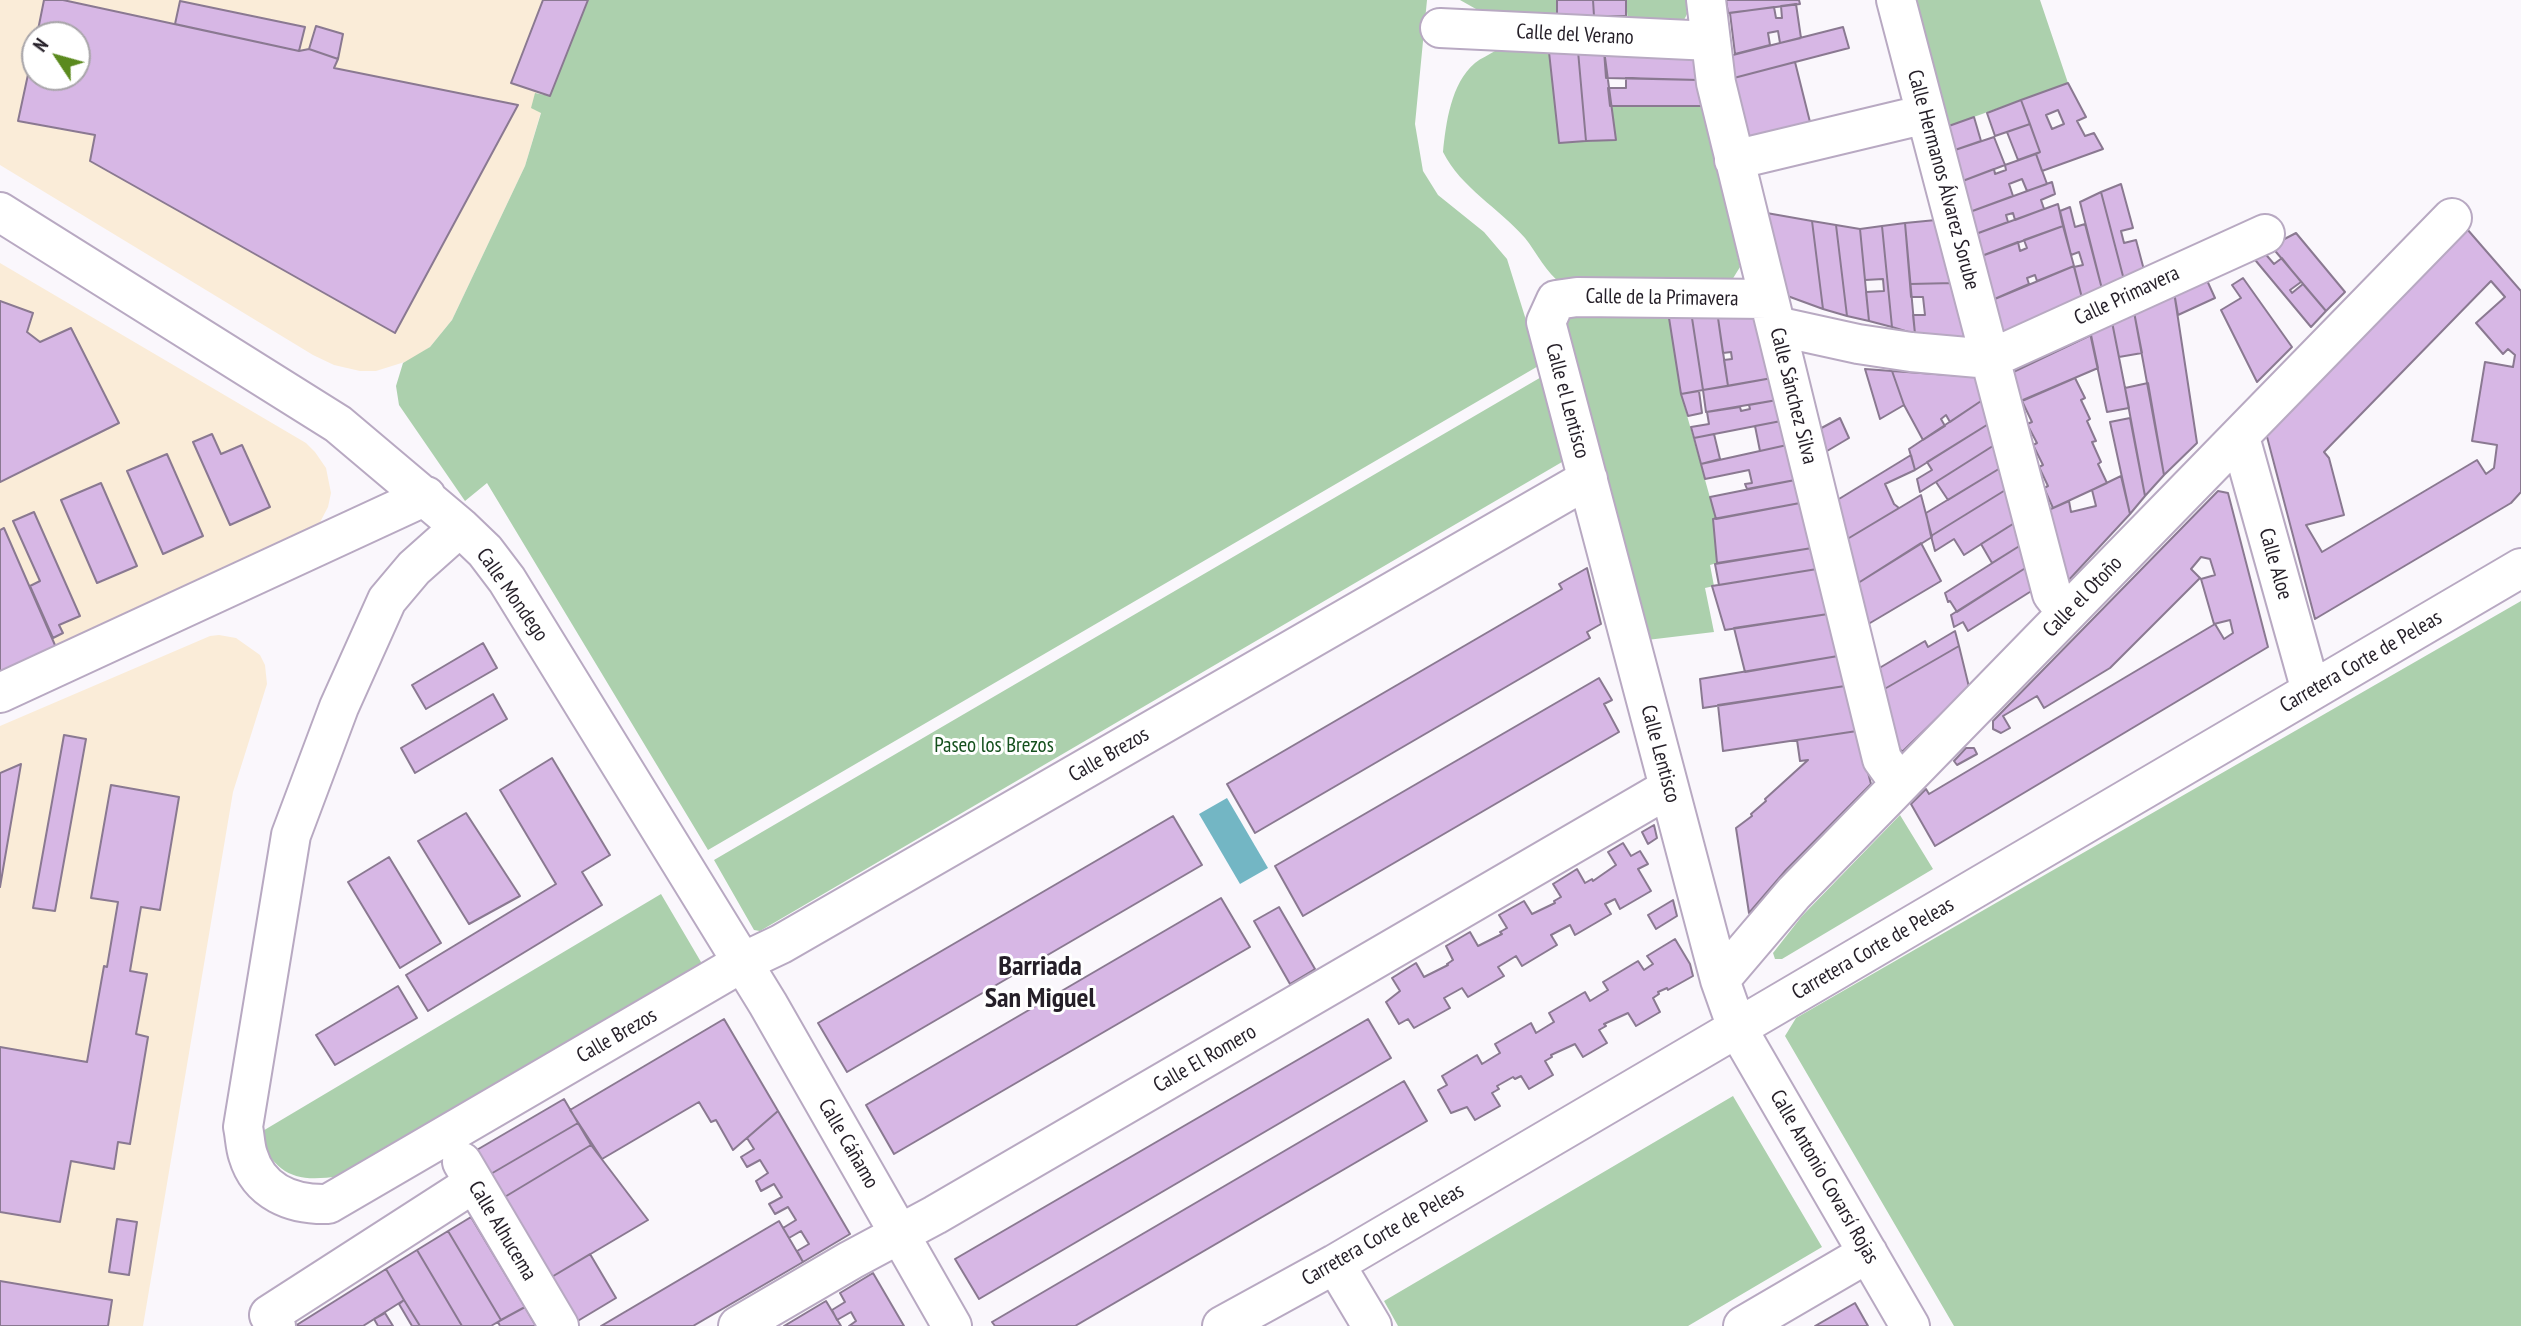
<!DOCTYPE html>
<meta charset="utf-8">
<style>
body{margin:0}
#map{position:relative;width:2521px;height:1326px;overflow:hidden;background:#faf7fc;font-family:"PT Sans Narrow",sans-serif}
canvas{display:block}
.north{position:absolute;left:21px;top:21px;width:70px;height:70px;box-sizing:border-box;background:#fff;border:2px solid #a8a5a9;border-radius:50%;rotate:306deg;font-size:19px;font-weight:700;line-height:28px;text-align:center;color:#251f28}
.north::after{content:'';display:block;margin:auto;width:24px;height:32px;background:#5b8a1e;clip-path:polygon(50% 0,100% 100%,50% 72%,0 100%)}
</style>
<div id="map">
<canvas width="2521" height="1326"></canvas>
<div class="north">N</div>
</div>
<script>
const context = document.querySelector('canvas').getContext('2d');
context.lineJoin = 'round';
function paint(path, color) {
  context.fillStyle = color;
  context.fill(path, 'evenodd');
}
function strokePath(path, color, width, dash) {
  context.strokeStyle = color;
  context.lineWidth = width;
  context.lineCap = dash ? 'butt' : 'round';
  context.setLineDash(dash || []);
  context.stroke(path);
}
function drawText(font, color, halo, rows, align = 'center') {
  context.font = font + ' "PT Sans Narrow",sans-serif';
  context.lineWidth = 6;
  context.setLineDash([]);
  context.textBaseline = 'middle';
  context.strokeStyle = halo;
  context.fillStyle = color;
  for (const [text, x, y, turn = 0] of rows) {
    context.save();
    context.translate(x, y);
    context.rotate((+turn || 0) * Math.PI / 180);
    context.textAlign = isNaN(turn) ? turn : align;
    if (halo) context.strokeText(text, 0, 0);
    context.fillText(text, 0, 0);
    context.restore();
  }
}
const industrial = new Path2D(`
 M 0,0 L 588,0 L 550,96 L 536,93 L 541,112 L 525,166 L 452,320 L 430,347 L 411,360 L 376,371 L 360,371 L 334,365 L 313,355 L 0,165 ZM 35,35 L 77,35 L 77,77 L 35,77 Z
 M 0,263 L 306,443 L 315,452 L 326,468 L 331,493 L 328,507 L 317,528 L 0,677 Z
 M 219,635 L 236,638 L 260,655 L 265,665 L 267,684 L 233,792 L 143,1326 L 0,1326 L 0,726 L 210,636 Z`);
const green = new Path2D(`
 M 588,0 L 1427,0 L 1415,124 L 1423,171 L 1438,195 L 1484,232 L 1507,259 L 1540,365 L 708,850 L 487,483 L 465,501 L 399,405 L 396,386 L 403,363 L 430,347 L 452,320 L 525,166 L 541,113 L 531,108 L 535,93 L 550,96 Z
 M 1460,0 L 1557,0 L 1557,16 L 1492,18 Z
 M 1626,0 L 1686,0 L 1687,14 L 1682,24 L 1628,23 Z
 M 1913,0 L 2040,0 L 2068,83 L 1946,127 Z
 M 1495,51 L 1549,52 L 1559,143 L 1616,140 L 1610,106 L 1703,106 L 1740,267 L 1732,280 L 1562,284 C 1546,273 1537,253 1525,238 C 1499,208 1461,188 1443,152 C 1446,123 1451,83 1475,63 C 1481,58 1489,55 1495,51 Z
 M 1561,314 L 1669,318 L 1681,394 L 1716,519 L 1713,520 L 1717,563 L 1710,565 L 1714,586 L 1705,588 L 1714,632 L 1647,640 Z
 M 1543,376 L 1564,456 L 1562,462 L 760,931 L 754,930 L 714,860 Z
 M 2521,601 L 2521,1326 L 1954,1326 L 1785,1036 L 1796,1018 Z
 M 1900,815 L 1933,869 L 1782,959 L 1775,959 L 1773,953 L 1802,916 Z
 M 661,894 L 701,962 L 700,965 L 340,1176 C 294,1183 278,1175 256,1135 Z
 M 1733,1096 L 1822,1247 L 1688,1326 L 1398,1326 L 1384,1301 Z`);
const water = new Path2D(`
 M 1227,798 L 1268,868 L 1240,884 L 1199,814 Z`);
const building = new Path2D(`
 M 44,0 L 63,0 L 299,51 L 309,49 L 338,59 L 334,68 L 518,105 L 395,333 L 90,161 L 95,135 L 18,121 L 35,42 L 35,77 L 77,77 L 77,35 L 37,35 Z
 M 543,0 L 588,0 L 550,96 L 511,83 Z
 M 1557,0 L 1593,0 L 1594,16 L 1557,16 Z
 M 1593,0 L 1626,0 L 1626,16 L 1594,16 Z
 M 1726,0 L 1799,0 L 1800,4 L 1728,13 Z
 M 180,1 L 305,27 L 299,51 L 175,24 Z
 M 1796,4 L 1801,38 L 1780,43 L 1778,31 L 1768,33 L 1770,45 L 1735,54 L 1730,13 L 1774,7 L 1776,18 L 1782,18 L 1781,6 Z
 M 316,26 L 343,34 L 338,59 L 309,49 Z
 M 1843,27 L 1849,48 L 1730,79 L 1725,57 Z
 M 1604,50 L 1616,140 L 1586,141 L 1578,51 Z
 M 1604,50 L 1694,52 L 1699,80 L 1606,78 Z
 M 1578,51 L 1586,141 L 1559,143 L 1549,52 Z
 M 1795,62 L 1812,130 L 1746,146 L 1730,79 Z
 M 1626,78 L 1699,80 L 1703,106 L 1610,106 L 1608,88 L 1626,88 Z
 M 2068,83 L 2086,117 L 2077,121 L 2085,136 L 2094,133 L 2103,149 L 2042,171 L 2036,154 L 2040,152 L 2021,100 ZM 2058,110 L 2064,124 L 2052,129 L 2046,115 Z
 M 2021,100 L 2030,124 L 1995,136 L 1987,113 Z
 M 1974,117 L 1981,141 L 1952,151 L 1946,127 Z
 M 2030,124 L 2040,152 L 2018,160 L 2007,132 Z
 M 1994,137 L 2005,165 L 1960,182 L 1952,151 Z
 M 2036,154 L 2047,184 L 2027,191 L 2022,179 L 2009,184 L 2013,196 L 1967,213 L 1960,182 L 1994,169 L 1995,174 L 2006,170 L 2005,165 Z
 M 2052,182 L 2055,194 L 2041,200 L 2044,209 L 2015,220 L 2013,213 L 2006,215 L 2008,222 L 1973,235 L 1967,213 Z
 M 2121,184 L 2133,228 L 2121,231 L 2124,243 L 2136,240 L 2144,270 L 2124,280 L 2101,192 Z
 M 2101,192 L 2124,280 L 2102,289 L 2080,202 Z
 M 2058,204 L 2063,226 L 1979,257 L 1973,235 Z
 M 2070,207 L 2075,227 L 2085,224 L 2102,289 L 2082,298 L 2074,267 L 2083,265 L 2079,252 L 2071,255 L 2060,211 Z
 M 1761,212 L 1812,221 L 1823,309 L 1782,294 Z
 M 1936,220 L 1954,283 L 1910,284 L 1905,223 Z
 M 1812,221 L 1836,225 L 1847,316 L 1823,309 Z
 M 1905,223 L 1915,334 L 1892,327 L 1882,226 Z
 M 1836,225 L 1860,229 L 1869,321 L 1847,316 Z
 M 1882,226 L 1892,327 L 1869,321 L 1866,292 L 1884,291 L 1883,279 L 1865,280 L 1860,229 Z
 M 2063,226 L 2074,266 L 2037,281 L 2035,275 L 2027,278 L 2029,284 L 1990,301 L 1979,257 L 2018,242 L 2020,251 L 2027,248 L 2024,240 Z
 M 2467,229 L 2521,291 L 2521,492 L 2511,503 L 2315,619 L 2266,433 ZM 2491,281 L 2505,297 L 2476,323 L 2503,354 L 2508,349 L 2515,355 L 2513,367 L 2485,362 L 2472,441 L 2497,445 L 2494,468 L 2486,474 L 2477,460 L 2322,552 L 2306,525 L 2344,515 L 2329,458 L 2324,452 Z
 M 2296,233 L 2345,292 L 2326,311 L 2271,246 Z
 M 2262,250 L 2274,264 L 2282,258 L 2301,282 L 2290,290 L 2292,293 L 2303,284 L 2326,311 L 2311,327 L 2251,255 Z
 M 2074,266 L 2082,298 L 1999,336 L 1990,301 Z
 M 2205,276 L 2215,298 L 2178,315 L 2174,292 Z
 M 2243,278 L 2292,347 L 2257,382 L 2221,310 L 2241,298 L 2232,285 Z
 M 1954,283 L 1968,339 L 1915,334 L 1913,315 L 1925,315 L 1923,297 L 1911,297 L 1910,284 Z
 M 2174,292 L 2197,443 L 2164,475 L 2134,312 Z
 M 0,301 L 33,313 L 27,332 L 40,342 L 71,328 L 119,423 L 0,482 Z
 M 2134,312 L 2142,353 L 2119,357 L 2112,322 Z
 M 1757,317 L 1772,378 L 1728,386 L 1724,360 L 1732,359 L 1731,352 L 1723,353 L 1718,318 Z
 M 1669,318 L 1692,318 L 1703,390 L 1681,394 Z
 M 1692,318 L 1718,318 L 1728,386 L 1703,390 Z
 M 2112,322 L 2129,408 L 2107,412 L 2090,333 Z
 M 2091,335 L 2098,368 L 2016,403 L 2007,375 Z
 M 1865,369 L 1892,371 L 1904,405 L 1880,419 Z
 M 1892,371 L 1979,377 L 1984,399 L 1950,422 L 1946,415 L 1941,419 L 1945,426 L 1923,440 L 1904,405 Z
 M 1772,378 L 1777,400 L 1706,412 L 1703,390 Z
 M 2075,378 L 2085,398 L 2081,400 L 2090,419 L 2087,421 L 2096,441 L 2092,442 L 2101,462 L 2098,464 L 2107,483 L 2053,508 L 2044,488 L 2048,486 L 2039,467 L 2043,465 L 2033,445 L 2037,443 L 2027,424 L 2032,422 L 2022,401 Z
 M 2148,383 L 2164,475 L 2145,496 L 2125,388 Z
 M 1699,391 L 1702,413 L 1688,416 L 1681,394 Z
 M 1984,399 L 1990,423 L 1915,470 L 1909,449 Z
 M 1777,400 L 1781,421 L 1694,438 L 1691,427 L 1709,424 L 1707,412 L 1740,407 L 1741,411 L 1750,409 L 1749,405 Z
 M 1840,418 L 1849,438 L 1822,454 L 1816,431 Z
 M 2130,418 L 2145,496 L 2130,514 L 2110,422 Z
 M 1781,421 L 1787,445 L 1760,451 L 1755,426 Z
 M 1990,423 L 1996,444 L 1920,492 L 1917,479 L 1932,470 L 1927,462 Z
 M 212,434 L 221,454 L 242,445 L 270,507 L 230,525 L 193,442 Z
 M 1714,434 L 1720,459 L 1701,464 L 1694,438 Z
 M 1996,444 L 2002,467 L 1948,500 L 1936,482 Z
 M 1787,445 L 1795,480 L 1747,489 L 1745,484 L 1752,483 L 1749,470 L 1705,479 L 1701,464 Z
 M 167,454 L 203,536 L 163,554 L 127,471 Z
 M 1911,455 L 1915,470 L 1885,484 L 1894,504 L 1899,508 L 1844,541 L 1834,502 Z
 M 2002,467 L 2007,489 L 1931,536 L 1926,513 Z
 M 2121,476 L 2130,514 L 2066,583 L 2044,512 L 2069,501 L 2071,512 L 2096,506 L 2092,490 Z
 M 1795,480 L 1800,503 L 1716,519 L 1710,497 Z
 M 101,483 L 137,566 L 97,583 L 61,500 Z
 M 2007,489 L 2016,522 L 1964,555 L 1954,539 L 1935,551 L 1931,536 Z
 M 2218,491 L 2228,493 L 2268,647 L 1935,846 L 1911,804 L 1926,789 L 1929,794 L 2215,624 L 2224,639 L 2233,633 L 2230,620 L 2214,624 L 2201,579 L 2215,575 L 2210,559 L 2201,557 L 2191,569 L 2200,578 L 2110,668 L 2044,708 L 2037,696 L 2003,716 L 2010,728 L 2001,733 L 1993,729 L 1993,721 Z
 M 1921,495 L 1932,537 L 1855,585 L 1844,541 Z
 M 1800,503 L 1812,548 L 1717,563 L 1713,519 Z
 M 34,512 L 80,616 L 59,625 L 63,633 L 53,638 L 30,586 L 40,581 L 13,521 Z
 M 2016,522 L 2021,545 L 1992,563 L 1981,544 Z
 M 4,528 L 58,652 L 0,677 L 0,530 Z
 M 1921,543 L 1941,581 L 1865,626 L 1855,585 Z
 M 2021,545 L 2027,567 L 1957,612 L 1950,601 L 1948,602 L 1945,593 Z
 M 1812,548 L 1817,569 L 1719,585 L 1715,564 Z
 M 2027,567 L 2033,590 L 1968,631 L 1963,622 L 1954,627 L 1951,615 Z
 M 1587,568 L 1601,624 L 1587,632 L 1590,638 L 1255,833 L 1227,784 L 1562,589 L 1559,584 Z
 M 1817,569 L 1828,614 L 1725,630 L 1712,586 Z
 M 1828,614 L 1838,656 L 1745,672 L 1734,628 Z
 M 1955,631 L 1959,646 L 1881,691 L 1876,670 L 1925,641 L 1928,647 Z
 M 483,643 L 497,668 L 426,709 L 412,685 Z
 M 1959,646 L 1969,687 L 1902,752 L 1893,739 L 1881,691 Z
 M 1838,656 L 1845,686 L 1703,708 L 1700,679 Z
 M 1599,678 L 1612,700 L 1604,704 L 1619,732 L 1303,916 L 1275,866 Z
 M 1845,686 L 1857,731 L 1723,751 L 1718,705 Z
 M 493,694 L 507,719 L 415,773 L 401,748 Z
 M 1857,731 L 1871,784 L 1786,870 L 1749,913 L 1736,828 L 1752,816 L 1751,814 L 1766,801 L 1765,799 L 1808,760 L 1800,761 L 1797,740 Z
 M 64,735 L 86,739 L 55,911 L 33,908 Z
 M 1966,748 L 1974,748 L 1977,754 L 1957,765 L 1954,761 Z
 M 552,758 L 610,855 L 582,872 L 602,905 L 428,1011 L 406,975 L 556,884 L 500,790 Z
 M 21,764 L 0,887 L 0,773 Z
 M 111,785 L 179,797 L 160,910 L 141,907 L 130,971 L 147,974 L 136,1034 L 148,1037 L 130,1144 L 118,1142 L 114,1169 L 71,1161 L 60,1222 L 0,1212 L 0,1047 L 87,1062 L 104,966 L 107,967 L 118,902 L 91,898 Z
 M 466,813 L 520,896 L 469,924 L 418,841 Z
 M 1173,816 L 1202,865 L 847,1072 L 818,1023 Z
 M 1654,825 L 1657,838 L 1648,844 L 1642,832 Z
 M 1623,843 L 1631,856 L 1640,851 L 1648,864 L 1638,869 L 1651,891 L 1620,909 L 1615,899 L 1605,904 L 1611,914 L 1575,935 L 1570,925 L 1551,935 L 1557,945 L 1522,966 L 1516,956 L 1498,967 L 1504,976 L 1468,997 L 1462,988 L 1444,998 L 1450,1008 L 1414,1028 L 1408,1019 L 1399,1024 L 1386,1002 L 1400,991 L 1392,978 L 1416,963 L 1424,977 L 1448,965 L 1447,964 L 1453,960 L 1446,946 L 1470,932 L 1478,946 L 1502,934 L 1500,932 L 1507,928 L 1499,915 L 1524,901 L 1532,914 L 1555,903 L 1554,901 L 1561,897 L 1553,884 L 1577,869 L 1585,883 L 1592,879 L 1593,881 L 1616,865 L 1608,852 Z
 M 389,857 L 441,943 L 400,968 L 348,882 Z
 M 1221,898 L 1250,947 L 894,1154 L 866,1105 Z
 M 1673,900 L 1677,916 L 1656,929 L 1648,915 Z
 M 1279,907 L 1315,969 L 1290,984 L 1254,921 Z
 M 1675,939 L 1690,964 L 1693,976 L 1668,990 L 1667,988 L 1658,992 L 1659,994 L 1653,998 L 1660,1012 L 1636,1026 L 1628,1013 L 1604,1024 L 1606,1026 L 1599,1030 L 1607,1043 L 1583,1057 L 1575,1044 L 1551,1055 L 1552,1057 L 1545,1061 L 1553,1075 L 1529,1089 L 1521,1076 L 1515,1079 L 1513,1077 L 1497,1086 L 1499,1089 L 1492,1093 L 1500,1106 L 1475,1120 L 1467,1107 L 1451,1113 L 1438,1090 L 1447,1085 L 1442,1076 L 1477,1055 L 1482,1064 L 1500,1053 L 1495,1044 L 1531,1023 L 1536,1033 L 1554,1022 L 1549,1013 L 1585,992 L 1590,1001 L 1608,990 L 1603,982 L 1638,961 L 1644,970 L 1653,964 L 1647,956 Z
 M 398,986 L 417,1018 L 335,1065 L 316,1035 Z
 M 724,1019 L 778,1111 L 733,1150 L 716,1120 L 711,1122 L 699,1102 L 602,1159 L 570,1110 Z
 M 1368,1019 L 1391,1058 L 979,1299 L 955,1259 Z
 M 1404,1081 L 1427,1121 L 1075,1326 L 995,1326 L 992,1322 Z
 M 564,1099 L 578,1123 L 489,1175 L 475,1151 Z
 M 778,1111 L 850,1234 L 803,1262 L 797,1251 L 809,1244 L 801,1231 L 789,1238 L 783,1228 L 796,1220 L 788,1207 L 775,1214 L 769,1204 L 782,1197 L 774,1184 L 761,1191 L 756,1181 L 768,1173 L 760,1160 L 747,1167 L 741,1157 L 754,1149 L 747,1138 Z
 M 578,1123 L 591,1145 L 503,1198 L 489,1175 Z
 M 591,1145 L 648,1220 L 550,1278 L 503,1198 Z
 M 471,1217 L 525,1307 L 501,1320 L 448,1231 Z
 M 117,1219 L 137,1222 L 129,1275 L 109,1272 Z
 M 779,1221 L 803,1262 L 693,1326 L 601,1326 Z
 M 448,1231 L 501,1320 L 491,1326 L 462,1326 L 417,1250 Z
 M 417,1250 L 462,1326 L 420,1326 L 404,1300 L 386,1269 Z
 M 590,1254 L 616,1298 L 576,1322 L 550,1278 Z
 M 386,1269 L 404,1300 L 363,1326 L 295,1326 Z
 M 873,1273 L 904,1326 L 849,1326 L 856,1321 L 851,1312 L 837,1320 L 832,1310 L 845,1302 L 840,1293 Z
 M 0,1281 L 112,1300 L 108,1326 L 0,1326 Z
 M 404,1300 L 420,1326 L 412,1326 L 399,1304 Z
 M 826,1301 L 841,1326 L 784,1326 Z
 M 1855,1303 L 1868,1326 L 1815,1326 Z
 M 525,1307 L 536,1326 L 500,1326 L 498,1322 Z
 M 385,1313 L 393,1326 L 378,1326 L 374,1319 Z`);
const minor = new Path2D(`
 M 1706,0 L 1716,83 L 1882,759 L 1900,784
 M 1896,0 L 2052,594 L 2067,613
 M 1440,28 L 1711,41
 M 1734,160 L 1926,114
 M 0,212 L 338,424 L 460,527 L 485,551 L 507,580 L 768,1004 L 952,1326
 M 1768,299 L 1577,297 L 1556,300 L 1546,322 L 1720,980 L 1737,1028 L 1910,1326
 M 1776,326 L 1858,344 L 1911,352 L 1990,359 L 2265,234
 M 2240,437 L 2311,691
 M 460,527 L 414,568 L 387,600 L 339,707 L 291,835 L 243,1127 C 245,1136 245,1146 248,1155 C 259,1192 292,1205 328,1204 L 743,962 L 781,944 L 1588,479
 M 0,693 L 426,496
 M 1720,980 L 1794,893 L 2452,218
 M 462,1162 L 559,1326
 M 1335,1264 L 1372,1326
 M 276,1326 L 269,1315 L 474,1183
 M 738,1326 L 851,1260 L 935,1215 L 1669,788
 M 1222,1326 L 1335,1264 L 2521,568
 M 1743,1326 L 1868,1253`);
const streetNames = [
 ["Calle del Verano",1575,35,3],
 ["Calle Hermanos Álvarez Sorube",1943,180,75],
 ["Calle Primavera",2127,296,-25],
 ["Calle de la Primavera",1662,298,1],
 ["Calle Sánchez Silva",1793,396,76],
 ["Calle el Lentisco",1567,401,75],
 ["Calle Aloe",2275,564,74],
 ["Calle Mondego",512,595,55],
 ["Calle el Otoño",2083,597,-46],
 ["Carretera Corte de Peleas",2361,662,-30],
 ["Calle Lentisco",1660,754,75],
 ["Calle Brezos",1109,755,-30],
 ["Carretera Corte de Peleas",1873,949,-30],
 ["Calle Brezos",617,1036,-30],
 ["Calle El Romero",1205,1059,-30],
 ["Calle Cáñamo",848,1144,60],
 ["Calle Antonio Covarsí Rojas",1824,1177,60],
 ["Calle Alhucema",502,1231,59],
 ["Carretera Corte de Peleas",1383,1235,-30]
];
const parkNames = [
 ["Paseo los Brezos",994,746]
];
const districtNames = [
 ["Barriada",1040,967],
 ["San Miguel",1040,999]
];
paint(industrial, '#faecd8');
paint(green, '#acd0ad');
paint(water, '#73b6c4');
paint(building, '#d7b7e5');
strokePath(building, '#8a7991', 2);
strokePath(minor, '#b8a9c2', 42);
strokePath(minor, '#fff', 38);
drawText('21px', '#251f28', '#fff', streetNames);
drawText('21px', '#15501d', '#fff', parkNames);
drawText('bold 28px', '#251f28', '#fff', districtNames);
</script>
